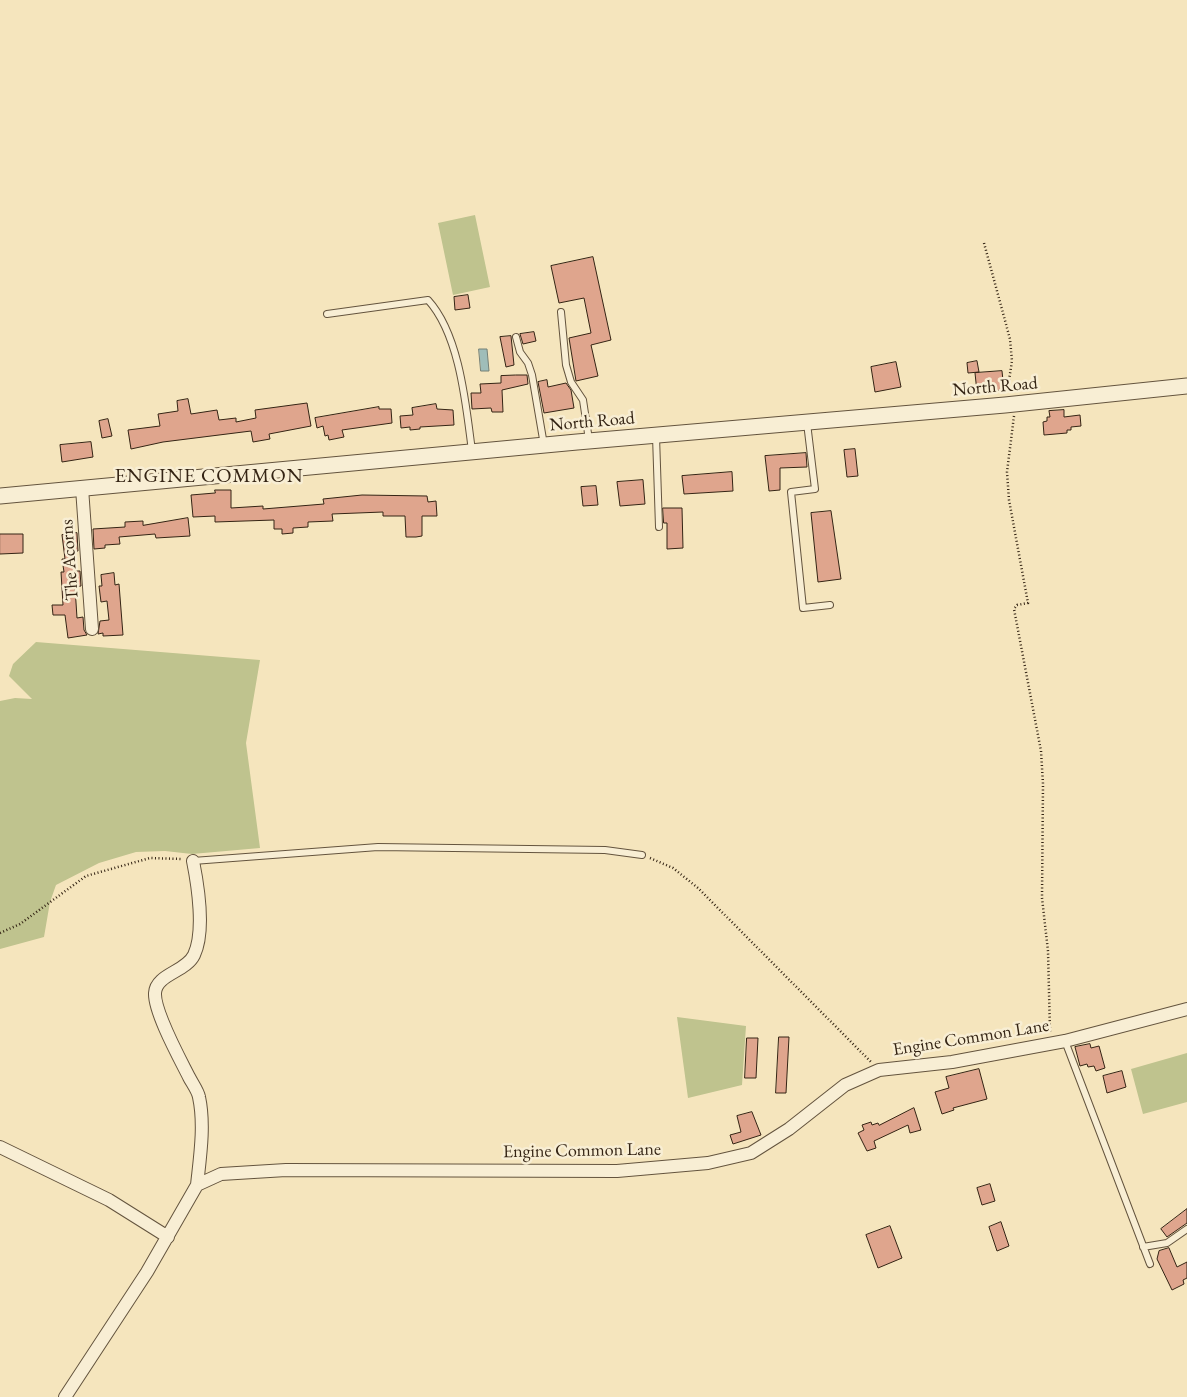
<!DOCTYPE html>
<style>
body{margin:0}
canvas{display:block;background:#f5e5bd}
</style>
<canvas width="1187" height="1397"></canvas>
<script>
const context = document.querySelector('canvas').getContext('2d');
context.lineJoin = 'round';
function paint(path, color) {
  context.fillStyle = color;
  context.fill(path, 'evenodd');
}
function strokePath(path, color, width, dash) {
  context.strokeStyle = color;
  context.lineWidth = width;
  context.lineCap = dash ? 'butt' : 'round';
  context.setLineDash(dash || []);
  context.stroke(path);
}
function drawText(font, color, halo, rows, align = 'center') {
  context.font = font + ' "EB Garamond",serif';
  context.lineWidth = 5;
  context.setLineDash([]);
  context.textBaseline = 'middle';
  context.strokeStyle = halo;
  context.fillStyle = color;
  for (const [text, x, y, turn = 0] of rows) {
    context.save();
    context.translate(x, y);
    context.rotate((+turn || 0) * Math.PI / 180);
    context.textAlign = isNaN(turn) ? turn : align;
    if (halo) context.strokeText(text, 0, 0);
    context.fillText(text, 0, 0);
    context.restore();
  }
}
const green = new Path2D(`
 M 475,215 L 490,287 L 453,295 L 438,223 Z
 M 36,642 L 260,660 L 246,743 L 260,848 L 192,854 L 165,851 L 136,852 L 99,863 L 56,885 L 50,902 L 44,937 L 0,949 L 0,701 L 15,698 L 32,699 L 9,676 L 13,664 Z
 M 677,1017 L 746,1026 L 742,1085 L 688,1098 Z
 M 1187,1053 L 1187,1102 L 1143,1114 L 1131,1069 Z`);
const water = new Path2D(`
 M 479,349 L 487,349 L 489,371 L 481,371 Z`);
const building = new Path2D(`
 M 593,257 L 611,340 L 591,345 L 598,376 L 576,381 L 569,338 L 591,333 L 584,298 L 559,303 L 551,266 Z
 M 468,295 L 470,308 L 455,310 L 454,297 Z
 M 534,332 L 536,341 L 523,344 L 520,334 Z
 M 511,336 L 514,365 L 506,367 L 500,337 Z
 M 977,361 L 979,372 L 968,373 L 967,363 Z
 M 896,362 L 901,387 L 875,392 L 871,367 Z
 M 1002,371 L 1004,390 L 977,392 L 975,373 Z
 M 516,375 L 527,375 L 528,384 L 502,390 L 503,412 L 492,412 L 491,408 L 472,409 L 471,393 L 481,393 L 480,384 L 501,383 L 501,376 Z
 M 547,380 L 548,387 L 566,383 L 571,390 L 574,408 L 544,413 L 538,382 Z
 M 188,399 L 191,414 L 217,410 L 219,420 L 236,418 L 236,422 L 256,418 L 255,410 L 307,403 L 311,426 L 269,434 L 270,439 L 253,442 L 251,431 L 163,442 L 131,449 L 128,430 L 160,426 L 158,414 L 178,411 L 177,401 Z
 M 436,404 L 437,409 L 453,410 L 454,425 L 420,427 L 420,429 L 410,430 L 410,427 L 401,428 L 400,416 L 413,415 L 412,408 Z
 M 379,407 L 379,409 L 391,409 L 392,423 L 342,430 L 344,437 L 329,440 L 328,435 L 325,436 L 323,426 L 317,428 L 315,418 Z
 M 1064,410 L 1064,417 L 1080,415 L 1081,426 L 1071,427 L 1071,430 L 1067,430 L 1067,433 L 1044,435 L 1043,422 L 1047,421 L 1047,417 L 1050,417 L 1049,411 Z
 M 108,419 L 112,436 L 102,438 L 99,421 Z
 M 91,442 L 93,457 L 62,462 L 60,445 Z
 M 855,449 L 858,476 L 847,477 L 844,450 Z
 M 806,453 L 807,467 L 780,468 L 780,490 L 769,491 L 765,456 Z
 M 732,472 L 733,491 L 684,494 L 682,476 Z
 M 643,480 L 645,504 L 620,506 L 617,482 Z
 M 596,486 L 598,505 L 583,506 L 581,487 Z
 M 215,490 L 231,490 L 231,508 L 263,506 L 263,509 L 324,504 L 323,499 L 362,495 L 427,496 L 428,502 L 436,501 L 437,516 L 422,516 L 422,536 L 416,537 L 406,537 L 405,516 L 383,516 L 383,512 L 332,514 L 333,521 L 308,522 L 308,527 L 293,528 L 293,533 L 282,534 L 282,529 L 274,529 L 274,520 L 215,522 L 215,516 L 193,517 L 191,495 L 215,493 Z
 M 663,508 L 682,508 L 683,548 L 667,549 L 667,523 L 664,523 Z
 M 831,511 L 841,579 L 818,582 L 811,513 Z
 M 188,518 L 190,536 L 156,538 L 155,534 L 119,537 L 120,544 L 105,545 L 105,548 L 94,549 L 93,529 L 125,527 L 125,522 L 143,521 L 143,525 Z
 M 77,533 L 78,551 L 74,552 L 76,571 L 80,571 L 81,586 L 75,587 L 77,618 L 83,617 L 84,630 L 87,635 L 68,638 L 65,615 L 53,615 L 52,605 L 63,605 L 61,572 L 64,572 L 62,559 L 65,559 L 62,535 Z
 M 0,534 L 23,534 L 23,553 L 0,554 Z
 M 114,573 L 115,585 L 119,584 L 123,635 L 103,636 L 103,633 L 98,634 L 100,621 L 109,620 L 107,601 L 101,602 L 99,586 L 102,586 L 101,575 Z
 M 779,1037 L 789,1037 L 786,1093 L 776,1093 Z
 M 747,1038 L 758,1038 L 756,1078 L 745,1078 Z
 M 1090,1044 L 1091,1048 L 1099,1046 L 1105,1068 L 1096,1071 L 1094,1066 L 1088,1067 L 1087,1064 L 1080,1066 L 1075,1047 Z
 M 979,1069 L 987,1099 L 953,1108 L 954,1110 L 942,1114 L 935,1092 L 949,1088 L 946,1077 Z
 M 1122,1071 L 1126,1087 L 1107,1093 L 1103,1076 Z
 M 914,1108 L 921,1130 L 910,1133 L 908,1125 L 874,1141 L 876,1148 L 867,1151 L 858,1133 L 864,1130 L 862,1125 L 871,1122 L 872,1125 L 878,1123 L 879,1125 Z
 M 752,1112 L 761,1135 L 733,1144 L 730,1135 L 741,1132 L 737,1116 Z
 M 990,1184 L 995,1201 L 982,1205 L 977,1188 Z
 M 1187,1209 L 1187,1223 L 1167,1237 L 1161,1229 Z
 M 1001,1222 L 1009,1246 L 997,1251 L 989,1227 Z
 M 890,1226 L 902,1258 L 878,1268 L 866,1235 Z
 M 1169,1248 L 1177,1267 L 1187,1262 L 1187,1278 L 1183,1280 L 1184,1284 L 1172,1290 L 1157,1259 L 1159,1251 Z`);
const path = new Path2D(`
 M 984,243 L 1010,339 L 1012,361 L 1007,393
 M 1014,416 L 1007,472 L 1009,500 L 1028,603 L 1017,605 L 1014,609 L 1041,751 L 1043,784 L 1042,898 L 1048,951 L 1050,1032
 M 650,858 L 673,868 L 698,888 L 871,1062
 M 0,933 L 20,924 L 86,876 L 150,858 L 181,859`);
const service = new Path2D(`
 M 561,312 L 566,365 L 571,382 L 583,400 L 589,440
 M 327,314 L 428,300 C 460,335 466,406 472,451
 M 516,337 L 520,352 L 528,363 L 532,375 L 544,445
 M 807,423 L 815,489 L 791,492 L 803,608 L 830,605
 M 656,436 L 659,527
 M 193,861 L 378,847 L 605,850 L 642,855
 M 1065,1041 L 1150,1264
 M 1143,1247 L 1167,1243 L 1187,1229`);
const minor = new Path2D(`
 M 82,488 L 92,629
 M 193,861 C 198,886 205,932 194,955 C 186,972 156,974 155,993 C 154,1012 180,1059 189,1077 C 192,1083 198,1091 199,1097 C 205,1125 200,1157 197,1185
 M 0,1147 L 109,1200 L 168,1237
 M 65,1397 L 147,1272 L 197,1185 L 221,1174 L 286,1170 L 617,1171 L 708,1163 L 751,1153 L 789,1129 L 845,1085 L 879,1070 L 952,1062 L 1065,1041 L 1187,1009`);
const tertiary = new Path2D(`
 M 0,496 L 577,442 L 1005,405 L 1187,386`);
const streetNames = [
 ["North Road",995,387,-5],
 ["North Road",592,422,-5],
 ["The Acorns",70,560,-94],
 ["Engine Common Lane",971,1038,-9],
 ["Engine Common Lane",582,1151,-1]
];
const quarterNames = [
 ["ENGINE COMMON",209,477]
];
paint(green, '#bfc38e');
paint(water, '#9fbdb9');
strokePath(water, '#748077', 1);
paint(building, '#dfa58d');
strokePath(building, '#342414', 1);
strokePath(service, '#64543e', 8);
strokePath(minor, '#64543e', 14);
strokePath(tertiary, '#64543e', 17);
strokePath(path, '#342414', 2.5, [1, 2.5]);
strokePath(service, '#f8eed4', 6);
strokePath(minor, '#f8eed4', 12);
strokePath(tertiary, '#f8eed4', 15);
drawText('18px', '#342414', '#f8eed4', streetNames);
context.letterSpacing = '1px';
drawText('20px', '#342414', '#f8eed4', quarterNames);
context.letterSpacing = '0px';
</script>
